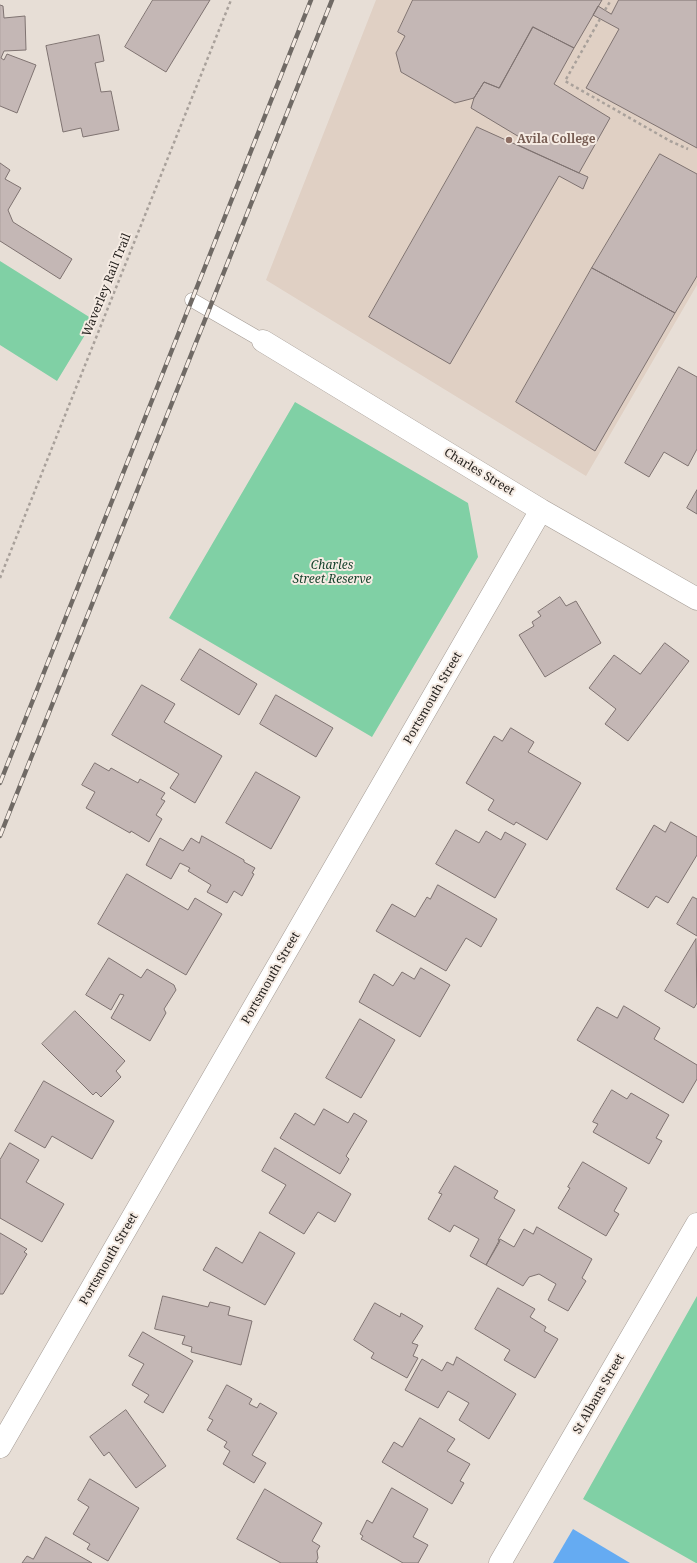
<!DOCTYPE html>
<style>
body{margin:0}
canvas{display:block;background:#e7ded6}
</style>
<canvas width="697" height="1563"></canvas>
<script>
const context = document.querySelector('canvas').getContext('2d');
context.lineJoin = 'round';
function paint(path, color) {
  context.fillStyle = color;
  context.fill(path, 'evenodd');
}
function strokePath(path, color, width, dash) {
  context.strokeStyle = color;
  context.lineWidth = width;
  context.lineCap = dash ? 'butt' : 'round';
  context.setLineDash(dash || []);
  context.stroke(path);
}
function drawText(font, color, halo, rows, align = 'center') {
  context.font = font + ' "Noto Serif",serif';
  context.lineWidth = 4;
  context.setLineDash([]);
  context.textBaseline = 'middle';
  context.strokeStyle = halo;
  context.fillStyle = color;
  for (const [text, x, y, turn = 0] of rows) {
    context.save();
    context.translate(x, y);
    context.rotate((+turn || 0) * Math.PI / 180);
    context.textAlign = isNaN(turn) ? turn : align;
    if (halo) context.strokeText(text, 0, 0);
    context.fillText(text, 0, 0);
    context.restore();
  }
}
const built = new Path2D(`
 M 376,0 L 697,0 L 697,285 L 586,476 L 266,280 Z`);
const green = new Path2D(`
 M 0,261 L 94,320 L 57,381 L 0,345 Z
 M 295,402 L 468,503 L 478,557 L 372,737 L 169,618 Z
 M 697,1296 L 697,1563 L 696,1563 L 583,1499 Z`);
const water = new Path2D(`
 M 573,1529 L 630,1563 L 553,1563 Z`);
const building = new Path2D(`
 M 153,0 L 210,0 L 166,72 L 125,47 Z
 M 413,0 L 602,0 L 574,48 L 533,27 L 499,88 L 484,82 L 474,98 L 455,103 L 401,72 L 396,53 L 405,36 L 398,32 Z
 M 619,0 L 697,0 L 697,148 L 586,88 L 619,29 L 593,15 L 598,6 L 611,14 Z
 M 0,5 L 3,6 L 4,18 L 25,16 L 26,50 L 4,51 L 1,58 L 4,60 L 7,54 L 36,65 L 17,113 L 0,106 Z
 M 533,27 L 574,48 L 554,84 L 610,118 L 579,173 L 518,145 L 521,138 L 471,108 L 474,98 L 484,82 L 499,88 Z
 M 99,35 L 104,61 L 95,63 L 101,92 L 111,91 L 119,130 L 83,137 L 81,128 L 63,132 L 46,46 Z
 M 477,127 L 588,177 L 583,189 L 559,176 L 450,364 L 369,317 Z
 M 660,154 L 697,174 L 697,276 L 675,313 L 592,268 Z
 M 0,163 L 10,170 L 5,179 L 21,188 L 8,210 L 13,222 L 72,259 L 60,279 L 0,241 Z
 M 592,268 L 675,313 L 595,451 L 516,402 Z
 M 679,367 L 697,377 L 697,449 L 688,466 L 664,452 L 649,477 L 625,463 Z
 M 697,490 L 697,514 L 687,508 Z
 M 560,597 L 566,606 L 576,601 L 601,643 L 545,677 L 519,635 L 534,626 L 532,622 L 541,616 L 538,612 Z
 M 665,643 L 689,661 L 628,741 L 605,724 L 616,709 L 589,688 L 614,655 L 640,674 Z
 M 200,649 L 257,684 L 239,715 L 181,680 Z
 M 142,685 L 175,704 L 164,722 L 222,756 L 195,803 L 170,788 L 179,774 L 112,735 Z
 M 276,695 L 333,728 L 316,757 L 260,724 Z
 M 511,728 L 534,742 L 528,752 L 581,783 L 547,840 L 516,822 L 514,825 L 488,810 L 494,800 L 466,783 L 494,736 L 502,741 Z
 M 95,763 L 109,771 L 111,768 L 138,783 L 140,779 L 165,793 L 161,799 L 165,801 L 156,815 L 162,819 L 149,842 L 131,831 L 130,833 L 86,808 L 95,792 L 82,785 Z
 M 256,772 L 300,797 L 271,849 L 226,823 Z
 M 671,822 L 697,837 L 697,855 L 668,903 L 656,896 L 648,908 L 616,889 L 654,825 L 665,832 Z
 M 456,830 L 479,843 L 486,831 L 501,840 L 505,832 L 526,844 L 495,898 L 436,864 Z
 M 202,836 L 244,860 L 244,862 L 255,868 L 252,873 L 254,874 L 242,896 L 234,891 L 227,903 L 207,892 L 211,885 L 188,871 L 190,868 L 180,863 L 171,879 L 146,865 L 160,838 L 183,851 L 191,838 L 199,843 Z
 M 127,874 L 188,910 L 195,898 L 222,914 L 186,975 L 98,924 Z
 M 438,885 L 497,919 L 481,947 L 466,938 L 446,971 L 376,931 L 392,904 L 415,917 L 427,897 L 430,899 Z
 M 693,897 L 697,899 L 697,936 L 677,924 Z
 M 696,939 L 697,1003 L 694,1008 L 665,991 Z
 M 109,958 L 141,978 L 147,969 L 174,985 L 176,990 L 164,1009 L 166,1013 L 150,1041 L 111,1018 L 124,995 L 120,994 L 111,1010 L 86,995 Z
 M 421,968 L 450,985 L 420,1037 L 359,1002 L 374,974 L 393,986 L 402,972 L 414,979 Z
 M 624,1006 L 660,1028 L 654,1039 L 697,1065 L 697,1079 L 683,1103 L 577,1040 L 597,1007 L 617,1018 Z
 M 75,1011 L 125,1061 L 116,1071 L 121,1077 L 101,1097 L 96,1092 L 93,1095 L 42,1044 Z
 M 360,1019 L 395,1040 L 361,1098 L 326,1078 Z
 M 44,1081 L 114,1121 L 92,1159 L 52,1136 L 45,1148 L 15,1131 Z
 M 612,1090 L 627,1099 L 631,1093 L 669,1115 L 656,1138 L 662,1141 L 649,1164 L 593,1132 L 598,1124 L 593,1122 Z
 M 324,1109 L 348,1123 L 354,1113 L 367,1121 L 346,1156 L 349,1159 L 340,1174 L 280,1138 L 295,1113 L 314,1125 Z
 M 10,1143 L 39,1160 L 26,1182 L 64,1204 L 42,1242 L 0,1218 L 0,1160 Z
 M 275,1148 L 351,1194 L 335,1222 L 318,1212 L 304,1234 L 269,1213 L 286,1185 L 262,1171 Z
 M 583,1162 L 627,1188 L 614,1211 L 619,1214 L 606,1236 L 558,1208 L 570,1188 L 568,1187 Z
 M 455,1166 L 498,1191 L 494,1198 L 515,1210 L 498,1240 L 500,1241 L 486,1265 L 470,1256 L 479,1239 L 454,1225 L 450,1232 L 428,1219 L 442,1194 L 439,1193 Z
 M 537,1227 L 592,1259 L 582,1278 L 586,1281 L 568,1311 L 548,1300 L 556,1284 L 539,1274 L 529,1277 L 523,1286 L 486,1265 L 500,1239 L 514,1247 L 524,1229 L 533,1234 Z
 M 260,1232 L 295,1253 L 265,1305 L 203,1270 L 216,1247 L 242,1263 Z
 M 0,1233 L 27,1249 L 24,1252 L 27,1254 L 3,1294 L 0,1294 Z
 M 498,1288 L 535,1309 L 530,1317 L 546,1327 L 544,1331 L 558,1339 L 535,1378 L 504,1360 L 510,1350 L 475,1329 Z
 M 163,1296 L 208,1307 L 210,1302 L 230,1307 L 228,1315 L 252,1321 L 241,1365 L 191,1352 L 192,1347 L 182,1344 L 185,1336 L 155,1329 Z
 M 375,1303 L 400,1317 L 401,1313 L 423,1326 L 412,1343 L 418,1345 L 413,1356 L 418,1358 L 407,1378 L 371,1358 L 374,1353 L 354,1340 Z
 M 143,1332 L 193,1361 L 163,1413 L 144,1402 L 149,1395 L 132,1385 L 144,1364 L 129,1356 Z
 M 457,1357 L 516,1394 L 489,1439 L 459,1420 L 469,1403 L 448,1391 L 438,1408 L 405,1390 L 422,1359 L 442,1371 L 447,1362 L 453,1365 Z
 M 227,1385 L 252,1399 L 249,1404 L 257,1408 L 260,1403 L 277,1413 L 252,1455 L 266,1463 L 254,1483 L 223,1464 L 230,1451 L 224,1447 L 227,1442 L 207,1430 L 213,1420 L 209,1418 Z
 M 126,1410 L 166,1466 L 136,1488 L 109,1452 L 104,1456 L 90,1437 Z
 M 420,1418 L 455,1439 L 447,1451 L 470,1464 L 460,1481 L 464,1483 L 452,1504 L 382,1462 L 394,1442 L 402,1447 Z
 M 90,1479 L 139,1508 L 108,1561 L 87,1549 L 90,1544 L 73,1534 L 89,1507 L 78,1500 Z
 M 392,1488 L 428,1509 L 413,1537 L 428,1545 L 418,1563 L 403,1563 L 361,1539 L 363,1536 L 360,1534 L 367,1520 L 372,1523 Z
 M 265,1489 L 322,1523 L 312,1541 L 320,1546 L 317,1551 L 318,1558 L 316,1562 L 318,1563 L 281,1563 L 237,1539 Z
 M 46,1537 L 92,1563 L 22,1563 L 27,1556 L 33,1559 Z`);
const path = new Path2D(`
 M 605,10 L 611,0
 M 600,19 L 565,81 L 670,141 L 688,149
 M 0,578 L 231,0`);
const lane = new Path2D(`
 M 192,300 L 263,341`);
const street = new Path2D(`
 M 263,341 L 541,510 L 697,599
 M 0,1447 L 541,510
 M 500,1563 L 697,1224`);
const rail = new Path2D(`
 M 0,783 L 311,0
 M 0,836 L 332,0`);
const markers = [
 [509,140,4,"#8d6e63"]
];
const educationNames = [
 ["Avila College",517,140]
];
const streetNames = [
 ["Waverley Rail Trail",107,285,-68],
 ["Charles Street",479,472,31],
 ["Portsmouth Street",433,698,-60],
 ["Portsmouth Street",271,978,-60],
 ["Portsmouth Street",109,1259,-60],
 ["St Albans Street",599,1394,-60]
];
const parkNames = [
 ["Charles",332,566],
 ["Street Reserve",332,580]
];
paint(built, '#e0d0c4');
paint(green, '#80d0a5');
paint(water, '#65abf2');
paint(building, '#c4b7b5');
strokePath(building, '#7f7371', 1);
strokePath(lane, '#a49b94', 15);
strokePath(street, '#a49b94', 23);
strokePath(path, '#a9a19b', 2.5, [3, 3]);
strokePath(lane, '#fff', 14);
strokePath(street, '#fff', 22);
strokePath(rail, '#706a65', 4.5);
strokePath(rail, '#f5ebe3', 3, [9]);
for (const [x, y, r, color] of markers) {
  const dot = new Path2D();
  dot.arc(x, y, r, 0, 2 * Math.PI);
  context.fillStyle = color;
  context.fill(dot);
  strokePath(dot, '#f5ebe3', 1.5);
}
drawText('bold 12px', '#785e54', '#f5ebe3', educationNames, 'left');
drawText('12px', '#272320', '#f5ebe3', streetNames);
drawText('italic 12px', '#123f29', '#f5ebe3', parkNames);
</script>
